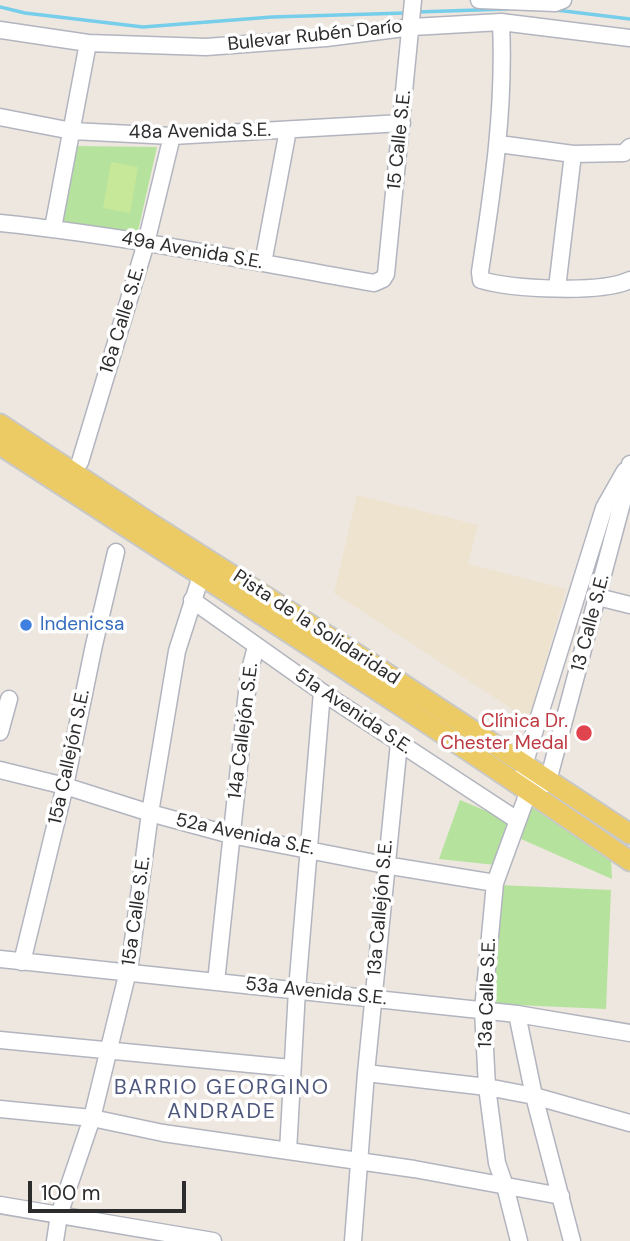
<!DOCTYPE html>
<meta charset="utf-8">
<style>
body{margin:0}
#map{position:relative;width:630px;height:1241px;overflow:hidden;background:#ede7df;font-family:"DM Sans",sans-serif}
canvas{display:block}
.scale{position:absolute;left:28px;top:1181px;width:158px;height:32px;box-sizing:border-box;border:4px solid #2c2c2c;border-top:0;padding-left:9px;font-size:21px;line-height:24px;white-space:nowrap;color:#2c2c2c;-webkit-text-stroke:5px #fff;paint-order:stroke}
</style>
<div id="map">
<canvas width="630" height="1241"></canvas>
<div class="scale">100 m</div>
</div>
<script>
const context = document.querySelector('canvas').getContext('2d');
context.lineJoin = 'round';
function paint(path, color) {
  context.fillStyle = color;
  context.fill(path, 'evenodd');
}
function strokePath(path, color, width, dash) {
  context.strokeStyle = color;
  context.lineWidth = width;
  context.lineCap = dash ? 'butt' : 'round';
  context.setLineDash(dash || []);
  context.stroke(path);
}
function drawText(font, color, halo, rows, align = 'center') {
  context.font = font + ' "DM Sans",sans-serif';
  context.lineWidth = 7;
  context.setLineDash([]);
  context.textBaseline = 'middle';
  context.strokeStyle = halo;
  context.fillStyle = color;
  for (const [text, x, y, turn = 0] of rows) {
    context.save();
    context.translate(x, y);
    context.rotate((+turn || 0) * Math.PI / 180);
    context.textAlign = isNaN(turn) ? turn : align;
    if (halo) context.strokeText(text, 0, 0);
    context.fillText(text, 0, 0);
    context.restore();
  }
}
const education = new Path2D(`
 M 357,495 L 478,525 L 468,564 L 566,589 L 529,720 L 334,593 Z`);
const green = new Path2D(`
 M 74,146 L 157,147 L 138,231 L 62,227 Z
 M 460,800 L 510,821 L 495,865 L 439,859 Z
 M 532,805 L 611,859 L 612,879 L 521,839 Z
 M 499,885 L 611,890 L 606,1009 L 494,1004 Z`);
const pitch = new Path2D(`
 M 111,162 L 138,167 L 130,213 L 103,208 Z`);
const stream = new Path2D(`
 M 0,7 L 25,13 L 143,27 L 272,17 L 405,13
 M 556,10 L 630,19
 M 417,12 L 507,9`);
const minor = new Path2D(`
 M 479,0 L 555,3 L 563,0
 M 501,22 C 505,109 493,187 480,272 L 481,280 C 512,289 601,294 630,280
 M 0,30 L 88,43 L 206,47 L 326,38 L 412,27 L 501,22 L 630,38
 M 0,117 L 72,131 L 172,136 L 402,123
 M 499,144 L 573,154 L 624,153 L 630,147
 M 0,223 C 126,236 250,261 374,283 L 383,279 L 386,274 L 413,0
 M 53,228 L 88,43
 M 263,263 L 288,130
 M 557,288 L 573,154
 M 80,462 L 146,243 L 172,136
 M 598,597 L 630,605
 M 192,600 L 322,692 L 517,820
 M 0,732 L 9,699
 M 0,770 L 65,786 L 150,813 L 231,835 L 385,865 L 495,883
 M 541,787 L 548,781 L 626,488 L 630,464
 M 529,790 L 524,776 L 524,765 L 604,508 L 625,471
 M 0,959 L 517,1014 L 630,1033
 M 22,962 L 65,786 L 94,645 L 116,552
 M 216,982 L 249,673 L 256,647
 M 517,1014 L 534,1096 L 572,1241
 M 0,1040 L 291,1068
 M 366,1073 L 487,1087 L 534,1096 L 630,1123
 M 0,1109 L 92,1118 L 163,1133 L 414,1169 L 561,1196
 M 288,1151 L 297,990 L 322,692
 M 0,1205 L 213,1241
 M 55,1241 L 59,1215 L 92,1118 L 130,963 L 150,813 L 177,651 L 201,576
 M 353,1241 L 366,1073 L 399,743
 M 519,1241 L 505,1186 L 497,1163 L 487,1087 L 483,1010 L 495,883 L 529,790`);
const major = new Path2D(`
 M 0,424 L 150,523 L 372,664 L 630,834
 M 0,445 C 211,582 423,717 630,861`);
const markers = [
 [26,625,7,"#3f7fe0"],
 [584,733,9,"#e0444e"]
];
const streetNames = [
 ["Bulevar Rubén Darío",315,36,-6],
 ["48a Avenida S.E.",200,132,-1],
 ["15 Calle S.E.",400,140,-84],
 ["49a Avenida S.E.",192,251,10],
 ["16a Calle S.E.",123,320,-73],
 ["13 Calle S.E.",591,623,-75],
 ["Pista de la Solidaridad",316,628,33],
 ["51a Avenida S.E.",353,712,34],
 ["14a Callejón S.E.",244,731,-83],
 ["15a Callejón S.E.",70,757,-78],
 ["52a Avenida S.E.",245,835,12],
 ["13a Callejón S.E.",381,908,-85],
 ["15a Calle S.E.",137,911,-82],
 ["53a Avenida S.E.",316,992,6],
 ["13a Calle S.E.",488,993,-88]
];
const shopNames = [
 ["Indenicsa",40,625]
];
const healthNames = [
 ["Clínica Dr.",568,722],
 ["Chester Medal",568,744]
];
const neighbourhoodNames = [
 ["BARRIO GEORGINO",222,1088],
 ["ANDRADE",222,1112]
];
paint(education, '#eee3cf');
paint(green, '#b5e29d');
paint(pitch, '#c8e899');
strokePath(stream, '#76ceeb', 3.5);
strokePath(minor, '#b2b5bf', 19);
strokePath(major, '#c8c8c8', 23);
strokePath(minor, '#fff', 16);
strokePath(major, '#edcb64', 19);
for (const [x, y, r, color] of markers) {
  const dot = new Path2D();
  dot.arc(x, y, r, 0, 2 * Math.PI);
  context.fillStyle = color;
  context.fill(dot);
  strokePath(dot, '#fff', 2.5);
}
drawText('19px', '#2c2c2c', '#fff', streetNames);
drawText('19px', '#366cbe', '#fff', shopNames, 'left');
drawText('19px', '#be3a42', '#fff', healthNames, 'right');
context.letterSpacing = '2px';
drawText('21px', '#4d567c', '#fff', neighbourhoodNames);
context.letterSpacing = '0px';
</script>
